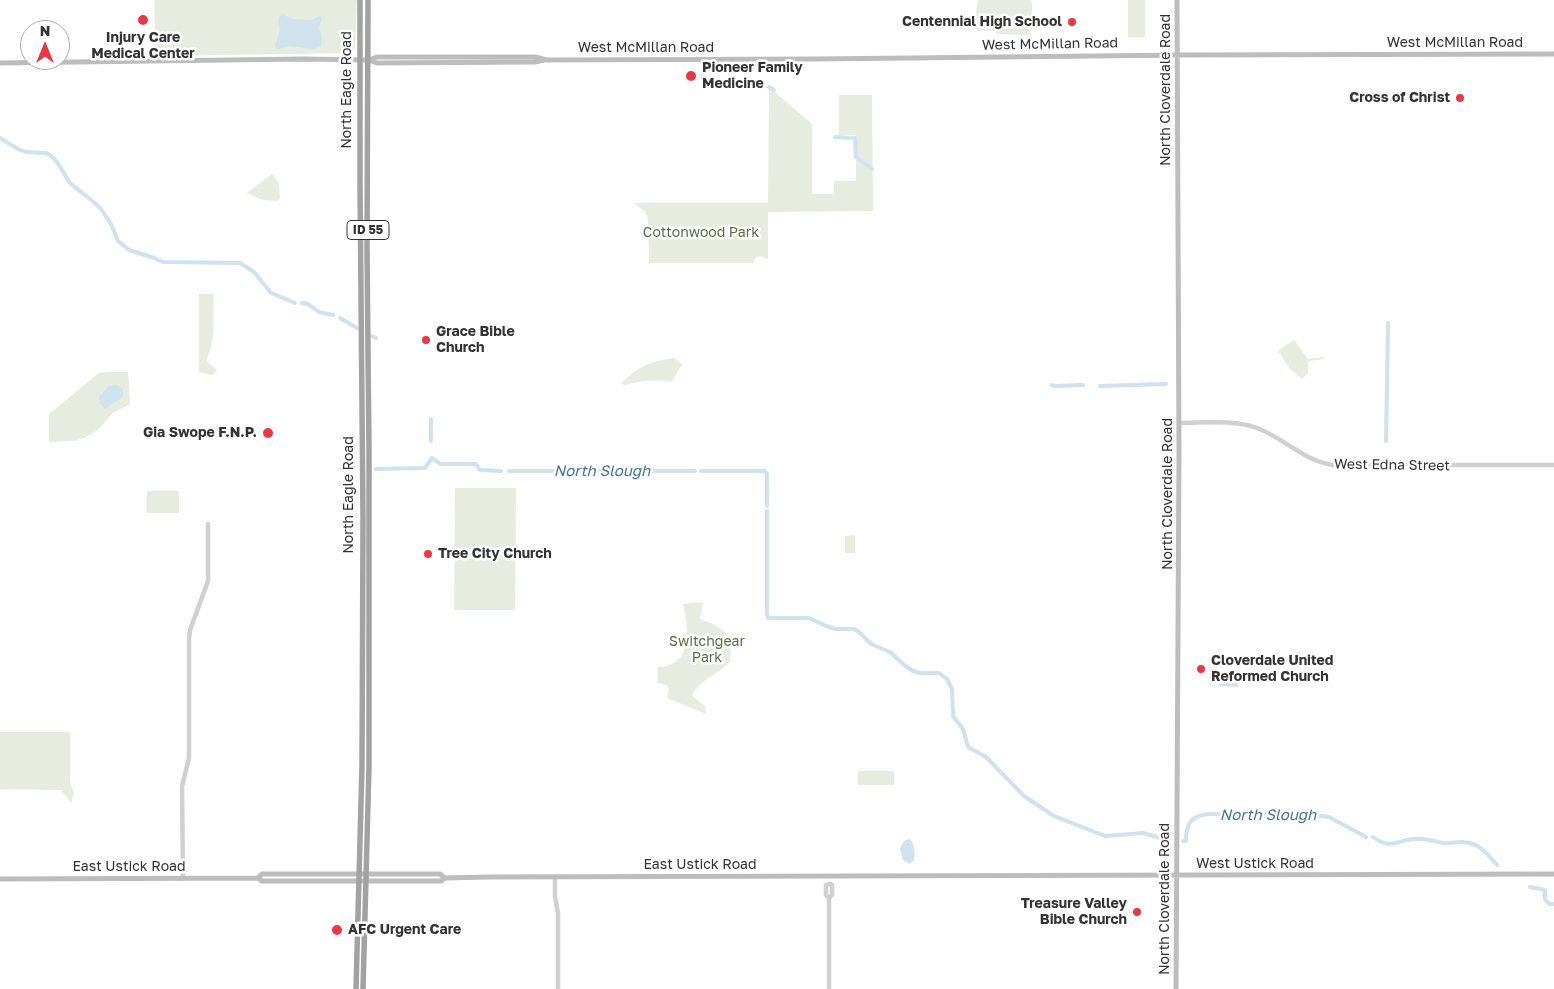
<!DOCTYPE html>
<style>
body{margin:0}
#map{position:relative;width:1554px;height:989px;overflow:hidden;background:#fff;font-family:"Golos Text",sans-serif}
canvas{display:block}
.north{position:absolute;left:20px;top:20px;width:50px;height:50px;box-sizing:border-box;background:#fff;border:1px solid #adadad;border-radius:50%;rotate:0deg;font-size:14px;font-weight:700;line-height:20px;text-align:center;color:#333}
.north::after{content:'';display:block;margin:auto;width:18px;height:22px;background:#e63946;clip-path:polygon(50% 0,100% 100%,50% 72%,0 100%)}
</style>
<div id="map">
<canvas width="1554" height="989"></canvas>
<div class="north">N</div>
</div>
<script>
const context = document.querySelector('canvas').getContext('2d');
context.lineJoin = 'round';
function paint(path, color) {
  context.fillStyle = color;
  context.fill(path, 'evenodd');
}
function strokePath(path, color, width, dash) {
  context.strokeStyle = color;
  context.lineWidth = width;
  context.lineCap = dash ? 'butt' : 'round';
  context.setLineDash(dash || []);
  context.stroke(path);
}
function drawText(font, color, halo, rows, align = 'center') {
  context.font = font + ' "Golos Text",sans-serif';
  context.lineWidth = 5;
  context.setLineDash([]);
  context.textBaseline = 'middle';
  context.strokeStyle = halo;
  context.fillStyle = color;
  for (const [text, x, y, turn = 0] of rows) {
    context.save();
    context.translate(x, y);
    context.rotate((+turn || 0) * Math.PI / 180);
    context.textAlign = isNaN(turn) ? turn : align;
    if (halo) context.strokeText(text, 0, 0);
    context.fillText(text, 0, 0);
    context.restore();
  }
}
const green = new Path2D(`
 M 155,0 L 357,0 L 355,47 L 351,53 L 155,56 Z
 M 978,0 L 1030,0 L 1032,2 L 1032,30 L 1027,35 L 996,34 L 996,31 L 977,31 L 976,11 Z
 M 1128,0 L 1145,0 L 1145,37 L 1128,37 Z
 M 769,87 L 812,124 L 812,194 L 834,194 L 834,181 L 856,181 L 856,135 L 839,135 L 839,95 L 872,95 L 873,211 L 768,212 L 768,259 L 759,256 L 755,258 L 753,263 L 649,263 L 648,218 L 644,211 L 634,203 L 768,203 Z
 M 272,174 L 279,184 L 280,199 L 277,201 L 263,200 L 247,193 Z
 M 199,294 L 213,294 C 213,317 216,340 206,361 L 217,370 L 213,375 L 199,372 Z
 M 1294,340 L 1308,359 L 1324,357 L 1324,359 L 1308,361 L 1308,373 L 1302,379 L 1291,370 L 1282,357 L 1270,366 L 1282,357 L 1278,351 Z
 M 674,358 L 682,364 L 672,382 C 656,379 640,381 624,385 L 622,383 C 637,366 653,361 674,358 Z
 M 108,372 L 128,372 L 130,404 L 113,413 L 98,430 L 84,438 L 74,441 L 49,442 L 49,414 L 99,373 Z
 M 455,488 L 516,488 L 515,610 L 454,610 Z
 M 147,491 L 179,491 L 179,513 L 147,513 Z
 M 855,535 L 855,553 L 845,553 L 845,536 Z
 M 696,602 L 703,603 L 700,619 C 708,622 724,628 728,636 C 732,643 730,654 730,662 C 717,675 701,678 692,696 L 705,706 L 706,714 L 667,698 L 669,688 L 666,685 L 658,683 L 658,667 C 693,667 689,628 683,604 Z
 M 0,732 L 70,732 L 70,782 L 74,793 L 71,803 L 61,790 L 0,789 Z
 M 858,771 L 894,771 L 894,785 L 858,785 Z`);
const water = new Path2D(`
 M 283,15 L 293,19 L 311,20 L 320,16 L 322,18 L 319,28 L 322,39 L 321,46 C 311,52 300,46 289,46 C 285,47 281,49 277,49 L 275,46 L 279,34 L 280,28 L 278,22 L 280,16 Z
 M 117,385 L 123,389 C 124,402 119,398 112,404 C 109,405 108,408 105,409 L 99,402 L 99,397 L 109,386 Z
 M 1220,674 L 1238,674 L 1238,687 L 1219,686 Z
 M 909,839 C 915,843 915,853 914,860 L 910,864 L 903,860 L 900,849 L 904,841 Z`);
const canal = new Path2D(`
 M 769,87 L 774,90
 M 835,137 L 855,138 L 856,157 L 872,169
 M 0,138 L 18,149 L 26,152 L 46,153 L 50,155 L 57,162 L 70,183 L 96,204 L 101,209 L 111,224 L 118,241 L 129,250 L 154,258 L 163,262 L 240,263 L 254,272 L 271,293 L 295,303
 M 302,303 L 308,304 L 319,312 L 333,315
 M 340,318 L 357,328
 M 372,336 L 376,338
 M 1052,385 L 1055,386 L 1083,385
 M 1100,386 L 1166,384
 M 431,419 L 431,441
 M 1386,441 L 1388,323
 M 376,469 L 425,468 L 432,458 L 440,464 L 476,464 L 480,470 L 501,471
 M 509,471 L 695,471
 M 701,471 L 764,471 L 767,474 L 767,506
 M 767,511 L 767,614 L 768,618 L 809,618 L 826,626 L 836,629 L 854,629 L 859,632 L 871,644 L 890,652 L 903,664 L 913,671 L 920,673 L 939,673 L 947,679 L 952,689 L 953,716 L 963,729 L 968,747 L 986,757 L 1024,796 L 1054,816 L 1105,836 L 1143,833 L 1168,840
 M 1373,837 C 1391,850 1395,841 1413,839 C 1425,837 1433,842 1444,843 C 1449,844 1454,842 1459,842 C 1477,841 1486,852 1497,865
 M 1183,841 L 1186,841 C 1186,825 1190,816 1208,814 C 1241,814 1274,813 1306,816 C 1314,817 1321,815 1329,817 L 1366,837
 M 1530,887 L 1545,890 L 1545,899 L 1549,904 L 1554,904`);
const tertiary = new Path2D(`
 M 1179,423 C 1204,423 1233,419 1257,428 C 1284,438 1302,460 1333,465 L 1554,465
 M 555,877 L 555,897 L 558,913 L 558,989
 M 183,878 L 182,786 L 189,758 L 189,640 L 190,630 L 208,581 L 208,524
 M 830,884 L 832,885 L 832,895 L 829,898 L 826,895 L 826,885 Z
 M 829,989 L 829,898`);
const secondary = new Path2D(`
 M 368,60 L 377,57 L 535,57 L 547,60 L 817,59 L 1184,55 L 1554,54
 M 0,63 L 303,59 L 368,60 L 377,63 L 535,62 L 544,60
 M 258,878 L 262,874 L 440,874 L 445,878
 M 0,879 L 258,878 L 262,881 L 441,881 L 445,878 L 490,877 L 1554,874
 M 1176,989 L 1179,453 L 1177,0`);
const trunk = new Path2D(`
 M 356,989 L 362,766 L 363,520 L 360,182 L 360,0
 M 363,989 L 369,766 L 369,450 L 367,249 L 368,0`);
const markers = [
 [143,20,6,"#e63946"],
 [1072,22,5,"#e63946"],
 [691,76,6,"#e63946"],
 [1460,98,5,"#e63946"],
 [426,340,5,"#e63946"],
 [268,433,6,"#e63946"],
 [428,554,5,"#e63946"],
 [1201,669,5,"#e63946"],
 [1137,912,5,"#e63946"],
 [337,930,6,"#e63946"]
];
const shields = [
 [368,230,42]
];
const shieldNames = [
 ["ID 55",368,230]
];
const poiNames = [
 ["Centennial High School",1062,22,"right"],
 ["Injury Care",143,38,"center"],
 ["Medical Center",143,54,"center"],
 ["Pioneer Family",702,68],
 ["Medicine",702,84],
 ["Cross of Christ",1450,98,"right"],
 ["Grace Bible",436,332],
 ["Church",436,348],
 ["Gia Swope F.N.P.",257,433,"right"],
 ["Tree City Church",438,554],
 ["Cloverdale United",1211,661],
 ["Reformed Church",1211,677],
 ["Treasure Valley",1127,904,"right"],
 ["Bible Church",1127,920,"right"],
 ["AFC Urgent Care",348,930]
];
const streetNames = [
 ["West McMillan Road",1455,43],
 ["West McMillan Road",1050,44,-1],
 ["West McMillan Road",646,48],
 ["North Eagle Road",347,90,-90],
 ["North Cloverdale Road",1166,90,-90],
 ["West Edna Street",1392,465,1],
 ["North Cloverdale Road",1168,494,-90],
 ["North Eagle Road",349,495,-90],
 ["West Ustick Road",1255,864],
 ["East Ustick Road",700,865],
 ["East Ustick Road",129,867],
 ["North Cloverdale Road",1165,899,-90]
];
const parkNames = [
 ["Cottonwood Park",701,233],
 ["Switchgear",707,642],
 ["Park",707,658]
];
const waterNames = [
 ["North Slough",602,471],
 ["North Slough",1268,815]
];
paint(green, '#e6ecdf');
paint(water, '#cfe2ee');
strokePath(canal, '#cfe2ee', 4);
strokePath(tertiary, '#d0d0d0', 4.5);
strokePath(secondary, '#bdbdbd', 5);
strokePath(trunk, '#a2a2a2', 5.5);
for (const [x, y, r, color] of markers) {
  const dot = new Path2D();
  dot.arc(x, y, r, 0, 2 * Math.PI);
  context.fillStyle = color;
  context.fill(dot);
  strokePath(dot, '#fff', 2);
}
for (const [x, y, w] of shields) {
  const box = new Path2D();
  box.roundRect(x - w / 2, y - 9.5, w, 19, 4);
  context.fillStyle = '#fff';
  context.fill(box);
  strokePath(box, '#333', 1);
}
drawText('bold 12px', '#333', null, shieldNames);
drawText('bold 14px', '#333', '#fff', poiNames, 'left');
drawText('14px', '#333', '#fff', streetNames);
drawText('14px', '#56703f', '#fff', parkNames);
drawText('italic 15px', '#3f7597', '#fff', waterNames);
</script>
